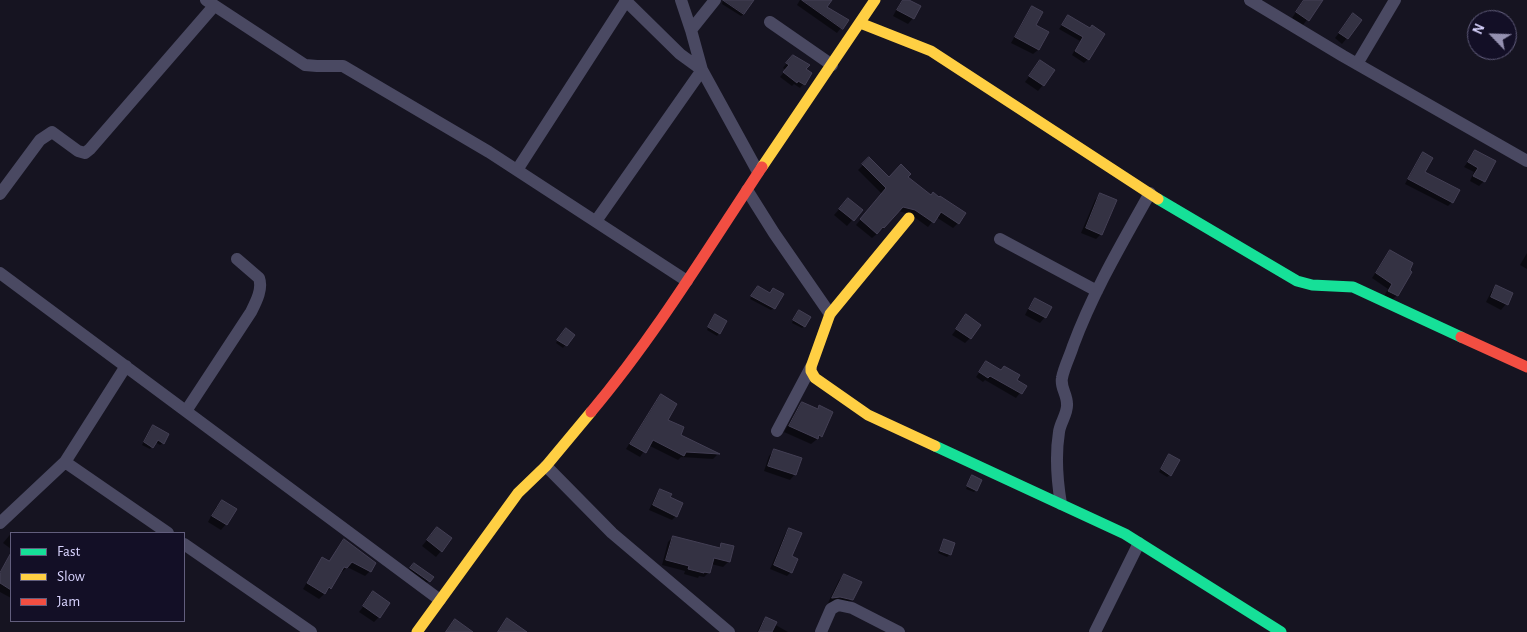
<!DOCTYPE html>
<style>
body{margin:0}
#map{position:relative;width:1527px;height:632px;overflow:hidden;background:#161421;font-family:"Alegreya Sans",sans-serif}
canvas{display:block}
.legend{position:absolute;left:10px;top:532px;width:175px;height:90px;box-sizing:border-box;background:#130f26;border:1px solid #625e7d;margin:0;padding:6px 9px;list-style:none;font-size:15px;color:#d9d4ff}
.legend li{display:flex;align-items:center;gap:10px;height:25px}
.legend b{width:25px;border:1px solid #625e7d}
.north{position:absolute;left:1467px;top:10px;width:50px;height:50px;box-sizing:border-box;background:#130f26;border:1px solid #625e7d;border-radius:50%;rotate:294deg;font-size:14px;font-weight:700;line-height:20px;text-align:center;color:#d9d4ff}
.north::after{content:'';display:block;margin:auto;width:18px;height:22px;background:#9591b1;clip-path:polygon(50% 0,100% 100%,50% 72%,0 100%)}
</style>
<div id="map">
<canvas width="1527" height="632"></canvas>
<ul class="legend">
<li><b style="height:6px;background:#16e098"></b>Fast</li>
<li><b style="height:6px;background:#ffcf43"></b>Slow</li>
<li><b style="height:6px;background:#f24e42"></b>Jam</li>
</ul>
<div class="north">N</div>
</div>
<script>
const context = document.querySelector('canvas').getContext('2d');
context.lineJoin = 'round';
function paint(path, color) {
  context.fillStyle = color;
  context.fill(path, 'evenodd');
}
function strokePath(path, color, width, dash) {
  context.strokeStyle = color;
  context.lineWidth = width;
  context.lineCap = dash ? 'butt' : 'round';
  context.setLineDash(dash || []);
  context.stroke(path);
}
const shadow = new Path2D(`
 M 723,0 L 742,0 L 744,14 L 741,16 L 722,4 Z
 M 800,0 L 830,0 L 825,7 L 847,20 L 837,33 L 797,5 Z
 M 904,0 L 906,0 L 913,18 L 908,24 L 893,16 L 899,5 Z
 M 1304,0 L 1322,0 L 1303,25 L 1292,18 Z
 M 1033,8 L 1038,50 L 1033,54 L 1011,43 L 1028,13 Z
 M 1353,15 L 1347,38 L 1342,44 L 1335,38 Z
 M 1068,17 L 1089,29 L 1088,59 L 1084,63 L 1072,55 L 1080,41 L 1059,29 Z
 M 789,60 L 811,74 L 800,88 L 794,84 L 792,86 L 780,77 L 786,70 L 783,68 Z
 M 1040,62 L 1043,85 L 1038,91 L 1025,82 Z
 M 1475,152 L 1484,181 L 1479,186 L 1470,181 L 1474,172 L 1464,167 Z
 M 1423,154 L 1424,173 L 1452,202 L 1448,206 L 1405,184 L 1419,158 Z
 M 869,159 L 889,178 L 906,177 L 958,223 L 953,228 L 936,217 L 928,227 L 910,214 L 898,211 L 884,228 L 872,238 L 856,225 L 882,194 L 858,170 Z
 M 1101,194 L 1101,234 L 1096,239 L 1081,233 L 1095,200 Z
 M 843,205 L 861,210 L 847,226 L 834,215 Z
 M 1391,252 L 1408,271 L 1397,295 L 1392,300 L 1384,296 L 1388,289 L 1372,278 L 1386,257 Z
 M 1527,253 L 1527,269 L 1520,265 Z
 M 1496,287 L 1506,304 L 1501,310 L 1486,302 L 1491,292 Z
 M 756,290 L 769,295 L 774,308 L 771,310 L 750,299 Z
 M 1036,299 L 1045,317 L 1040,323 L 1025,315 L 1030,305 Z
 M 796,314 L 804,326 L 802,328 L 792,323 Z
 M 966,316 L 970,338 L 965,343 L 952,335 Z
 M 713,318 L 719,333 L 717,336 L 707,330 Z
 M 563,332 L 573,335 L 563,348 L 556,343 Z
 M 986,363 L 1025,386 L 1016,398 L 985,380 L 983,382 L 976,377 Z
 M 661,396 L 666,421 L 679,435 L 717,455 L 713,459 L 681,457 L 678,460 L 648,445 L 640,457 L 626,449 L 656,401 Z
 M 802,403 L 816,410 L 819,407 L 821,436 L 811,444 L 784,432 L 797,409 Z
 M 153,427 L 163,443 L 160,445 L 155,442 L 150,449 L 142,445 Z
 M 774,451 L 795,474 L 790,480 L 764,471 L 769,456 Z
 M 1167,458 L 1170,475 L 1167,477 L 1159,472 Z
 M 973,476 L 976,490 L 974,492 L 966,489 Z
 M 660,491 L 669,498 L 676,516 L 672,520 L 649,510 L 656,495 Z
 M 222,502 L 226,524 L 221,530 L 208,522 L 216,507 Z
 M 437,528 L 441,551 L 436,557 L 422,546 Z
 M 789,529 L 791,572 L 787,576 L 770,569 L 785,534 Z
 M 13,531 L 15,533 L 11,533 L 11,549 L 3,543 Z
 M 673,537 L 717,549 L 722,544 L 729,561 L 723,567 L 711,564 L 709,572 L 704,577 L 699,576 L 698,578 L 684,574 L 685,571 L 662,565 L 668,542 Z
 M 945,540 L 950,554 L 947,557 L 938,553 Z
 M 344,541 L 370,571 L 365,576 L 347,567 L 341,573 L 340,572 L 330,588 L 319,599 L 303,589 L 318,564 L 323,559 L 328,562 Z
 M 414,564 L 432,577 L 423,587 L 409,570 Z
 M 5,566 L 11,569 L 11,598 L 0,592 L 0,571 Z
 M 844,575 L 852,599 L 846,605 L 834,602 L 828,603 L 839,580 Z
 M 374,593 L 379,617 L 374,622 L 359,612 Z
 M 766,619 L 774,624 L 788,632 L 757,632 L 761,624 Z`);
const building = new Path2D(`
 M 723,0 L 754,0 L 744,14 Z
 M 802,0 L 832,0 L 827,7 L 849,20 L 843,29 Z
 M 903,0 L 909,0 L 921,6 L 914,19 L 897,10 Z
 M 1304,0 L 1323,0 L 1309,21 L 1296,12 Z
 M 1032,6 L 1043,12 L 1036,25 L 1049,32 L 1039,50 L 1015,37 Z
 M 1353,13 L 1362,20 L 1348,39 L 1339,33 Z
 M 1068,15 L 1090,28 L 1092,25 L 1105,34 L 1089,60 L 1075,51 L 1083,37 L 1062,25 Z
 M 793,55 L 810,65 L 806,69 L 812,73 L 805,85 L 798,81 L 797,83 L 783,72 L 789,65 L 786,63 Z
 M 1040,60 L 1055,70 L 1044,86 L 1029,76 Z
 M 1475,150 L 1496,161 L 1485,182 L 1473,176 L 1478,168 L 1468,162 Z
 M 1423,152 L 1433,158 L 1425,172 L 1460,190 L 1453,203 L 1408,179 Z
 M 869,157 L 889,177 L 901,164 L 911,174 L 908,177 L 931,195 L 933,192 L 939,197 L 940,196 L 966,213 L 959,224 L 941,212 L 934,223 L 915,210 L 903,207 L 884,228 L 883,227 L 877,234 L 860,219 L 886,188 L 862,164 Z
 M 1100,193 L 1117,200 L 1102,235 L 1086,228 Z
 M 848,198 L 863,210 L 854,221 L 839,209 Z
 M 1390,250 L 1413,263 L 1410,270 L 1412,272 L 1398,296 L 1388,291 L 1392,284 L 1376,273 Z
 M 1496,285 L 1513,293 L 1508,305 L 1491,297 Z
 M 758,286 L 770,293 L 773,288 L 784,294 L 775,309 L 751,296 Z
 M 1035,298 L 1052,307 L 1046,318 L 1029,309 Z
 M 799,310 L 811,317 L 805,327 L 793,320 Z
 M 715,314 L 727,321 L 720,334 L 708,327 Z
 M 966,314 L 981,325 L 971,339 L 956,329 Z
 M 566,328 L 575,335 L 567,346 L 557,340 Z
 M 986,361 L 1001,370 L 1004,366 L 1020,375 L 1017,380 L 1027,386 L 1022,394 L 990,376 L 988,378 L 979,372 Z
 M 661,394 L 677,404 L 668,420 L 684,427 L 681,435 L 720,454 L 686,452 L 684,456 L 653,440 L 646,453 L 630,444 Z
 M 802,402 L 818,409 L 819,405 L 833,412 L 822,437 L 819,435 L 818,439 L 789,426 Z
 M 153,425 L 169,434 L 164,444 L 158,440 L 153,448 L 144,442 Z
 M 774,449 L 802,458 L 796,475 L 768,466 Z
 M 1169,454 L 1180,460 L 1171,476 L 1161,469 Z
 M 972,475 L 982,480 L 977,491 L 967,486 Z
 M 660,489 L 672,494 L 670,497 L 683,503 L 677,517 L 653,505 Z
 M 222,500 L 237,509 L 227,525 L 212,516 Z
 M 437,527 L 452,538 L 442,552 L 427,540 Z
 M 789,528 L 802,533 L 792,556 L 798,559 L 792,573 L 774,565 Z
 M 673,536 L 720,548 L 721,543 L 734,546 L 730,562 L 714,558 L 710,573 L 704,572 L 704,573 L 688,569 L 689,566 L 666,560 Z
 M 344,539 L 376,563 L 371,572 L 352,562 L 347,568 L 344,567 L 331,589 L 329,587 L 325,594 L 307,583 L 322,557 L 329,561 Z
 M 944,539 L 955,543 L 951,555 L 940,551 Z
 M 11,553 L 11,590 L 0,583 L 0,573 Z
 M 414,563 L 434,577 L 430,582 L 410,568 Z
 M 844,574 L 862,582 L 853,600 L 840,597 L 832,598 Z
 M 373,591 L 390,603 L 380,618 L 363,606 Z
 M 766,617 L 777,622 L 772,632 L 759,632 Z
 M 507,618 L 527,632 L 498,632 Z
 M 455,619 L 473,632 L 446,632 Z`);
const street = new Path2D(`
 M 206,0 L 305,65 L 317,66 L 343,66 L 489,152 L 687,281
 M 625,0 L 680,54 L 702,70 L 758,172
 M 1250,0 L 1343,56 L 1527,161
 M 770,22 L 832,65
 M 691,30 L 715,0
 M 1357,64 L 1395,0
 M 517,170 L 626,1
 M 747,190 L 774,233 L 830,314
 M 0,194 L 40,140 L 52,132 L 78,151 L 85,153 L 90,149 L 214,6
 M 596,221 L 702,70 L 691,30 L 681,0
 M 1000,239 L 1097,291
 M 0,273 L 440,600
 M 186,411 L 251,312 C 256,302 263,289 259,278 L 237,259
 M 777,431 L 811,367
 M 65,462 L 126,366
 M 546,466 L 612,533 L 729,632
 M 1061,504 C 1057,480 1055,457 1059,432 C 1060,423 1068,413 1067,404 C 1067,394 1060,387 1062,378 C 1064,367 1070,356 1073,346 C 1093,292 1122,243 1150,193
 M 0,523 L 65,462 L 168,533
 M 184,544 L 311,632
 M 821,632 L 831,609 L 838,605 L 852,608 L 899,632
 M 1095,632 L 1139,543`);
const fast = new Path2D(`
 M 1158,199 L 1297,281 L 1312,285 L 1353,287 L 1461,337
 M 935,446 L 1125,534 L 1281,632`);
const slow = new Path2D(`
 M 860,23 L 931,51 L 1158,199
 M 762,167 L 875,0
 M 909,218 L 830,314 L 811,367 L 811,371 L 815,378 L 868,415 L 935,446
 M 417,632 L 518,493 L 546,466 L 591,412`);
const jam = new Path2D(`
 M 1461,337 L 1527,367
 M 591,412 C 655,336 707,250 762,167`);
paint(shadow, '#0007');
paint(building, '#343243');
strokePath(building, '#433f54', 1);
strokePath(street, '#4a4962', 12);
strokePath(fast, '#16e098', 11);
strokePath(slow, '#ffcf43', 11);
strokePath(jam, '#f24e42', 11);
</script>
